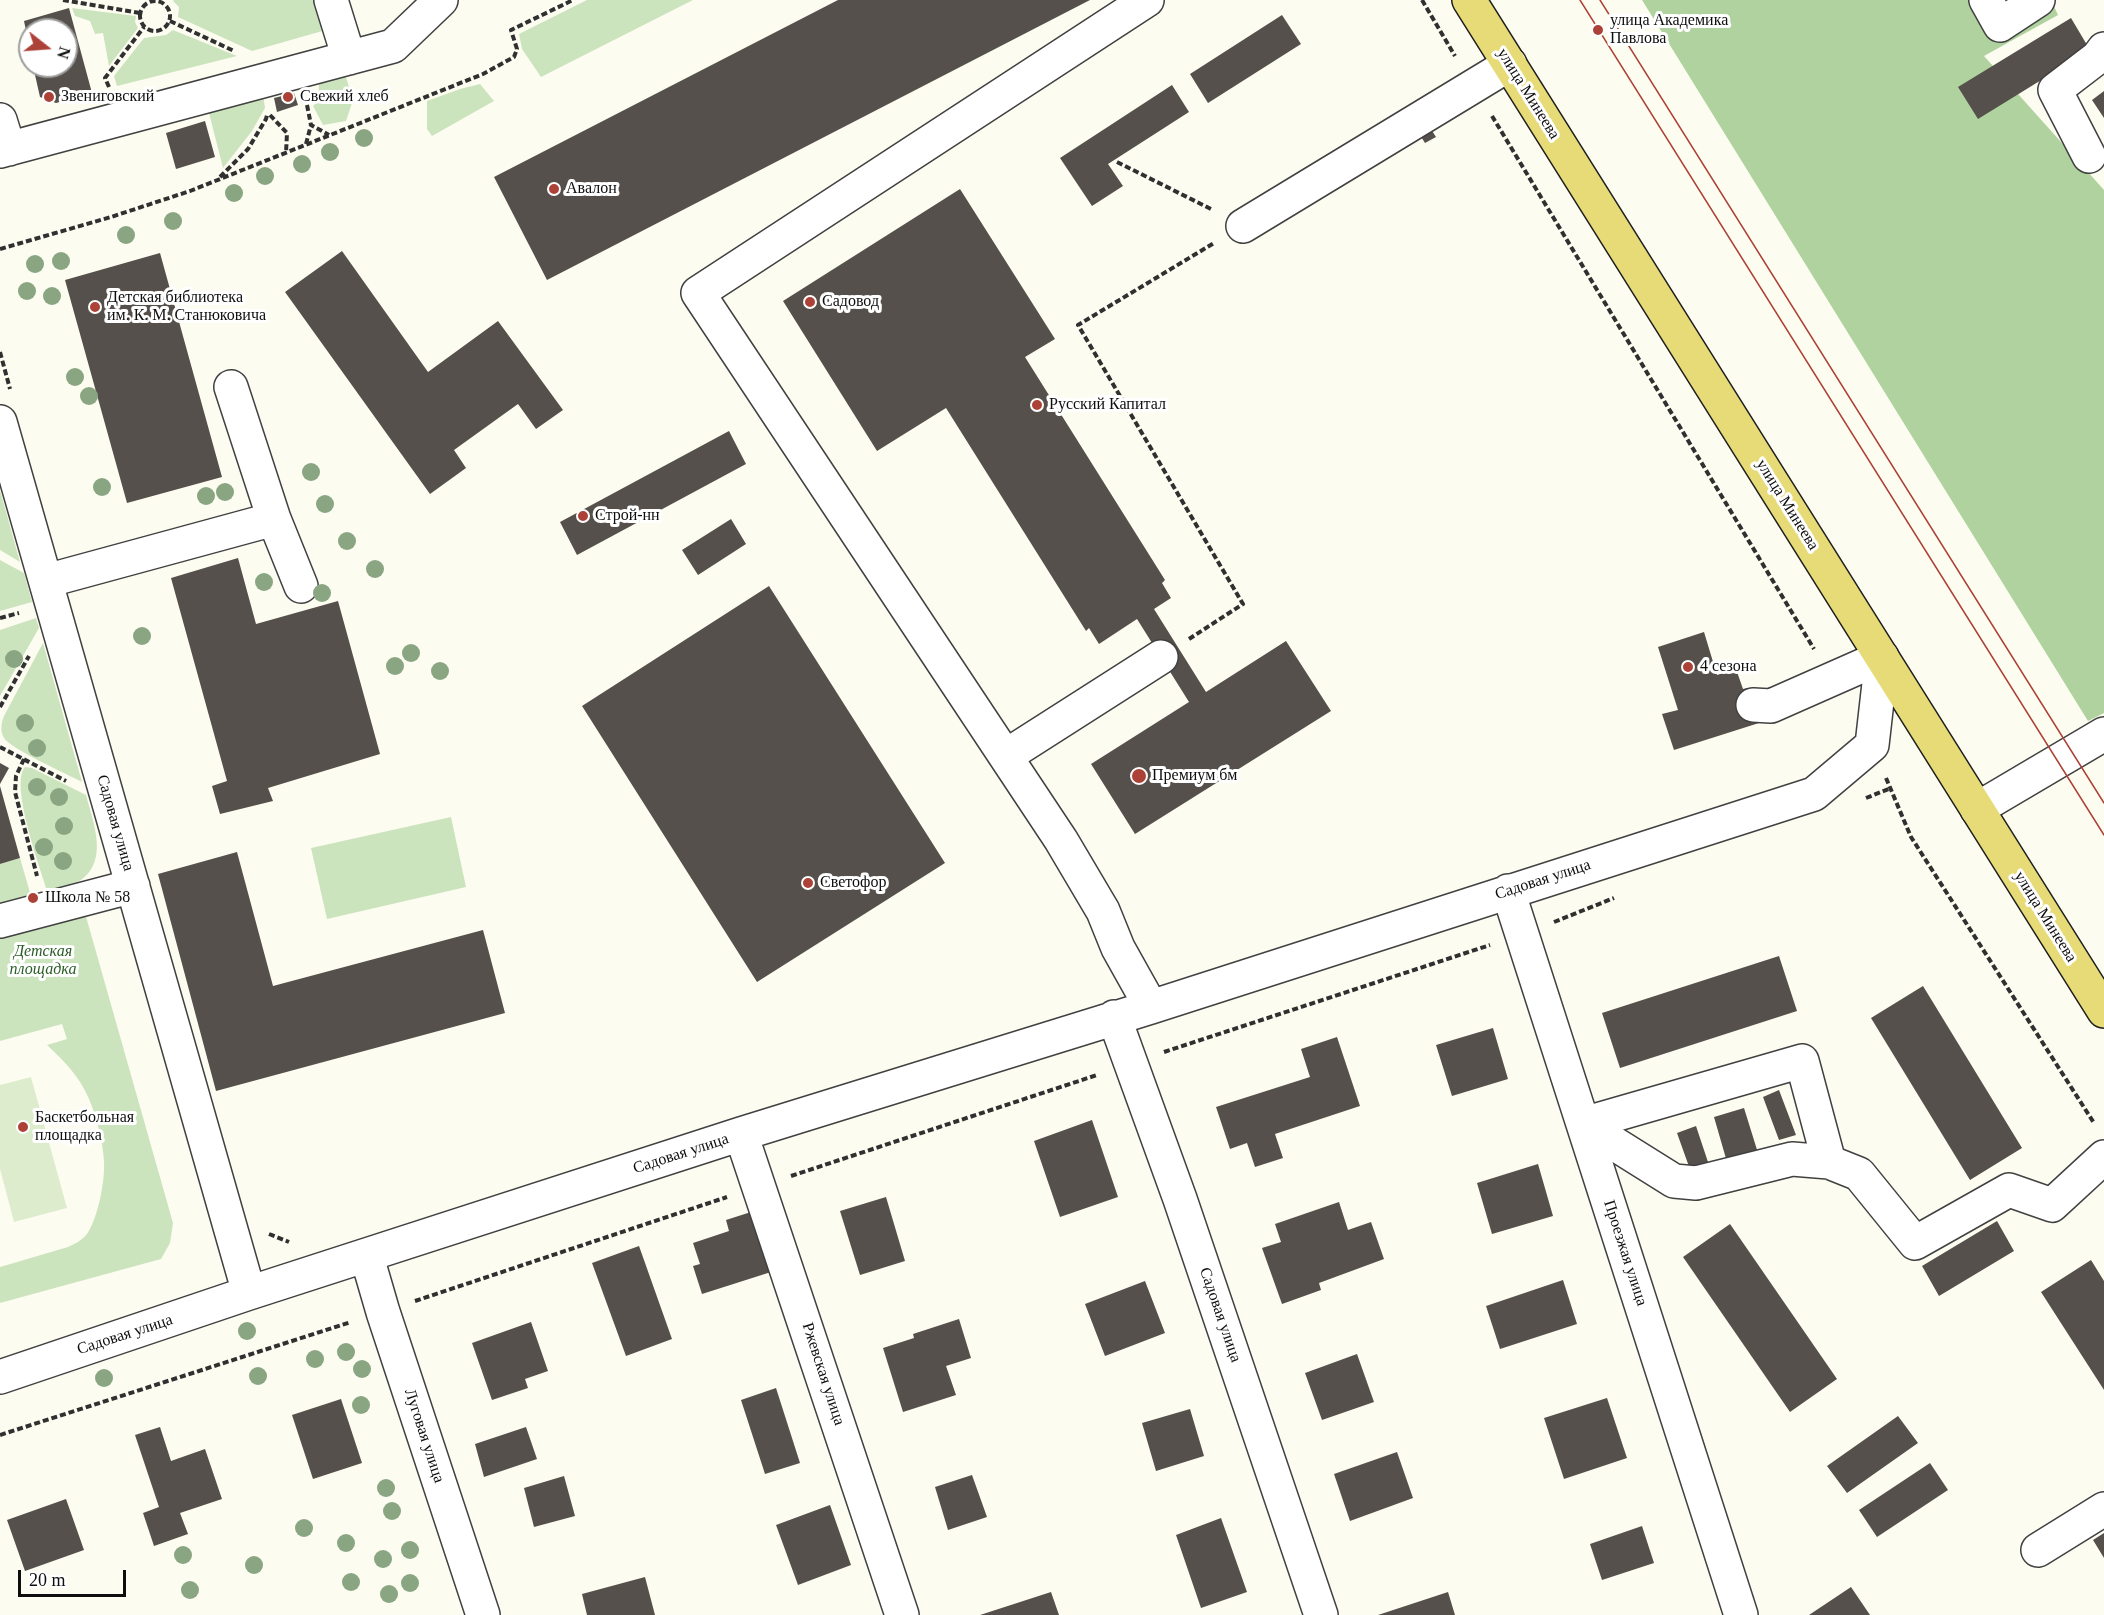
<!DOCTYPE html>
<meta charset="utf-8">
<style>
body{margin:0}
#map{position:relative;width:2104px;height:1615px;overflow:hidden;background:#fdfcf0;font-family:"Times New Roman",serif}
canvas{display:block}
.north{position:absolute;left:18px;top:18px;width:60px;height:60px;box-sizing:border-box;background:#fff;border:2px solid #9f9f9f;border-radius:50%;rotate:107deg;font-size:16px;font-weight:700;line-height:24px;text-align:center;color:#0e0e0e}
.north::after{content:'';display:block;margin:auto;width:21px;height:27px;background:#ac4237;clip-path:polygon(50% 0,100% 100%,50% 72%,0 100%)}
.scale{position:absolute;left:18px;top:1570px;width:108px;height:27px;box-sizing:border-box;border:3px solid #0e0e0e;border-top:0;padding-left:8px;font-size:18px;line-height:21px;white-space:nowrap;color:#0e0e0e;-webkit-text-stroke:4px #fff;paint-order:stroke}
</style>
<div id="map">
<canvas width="2104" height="1615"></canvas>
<div class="north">N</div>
<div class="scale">20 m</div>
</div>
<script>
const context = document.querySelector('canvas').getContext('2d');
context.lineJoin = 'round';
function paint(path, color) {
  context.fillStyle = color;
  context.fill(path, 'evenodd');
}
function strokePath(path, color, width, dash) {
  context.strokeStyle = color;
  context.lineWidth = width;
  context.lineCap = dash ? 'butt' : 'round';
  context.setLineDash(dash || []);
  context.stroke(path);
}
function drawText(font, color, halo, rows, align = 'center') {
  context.font = font + ' "Times New Roman",serif';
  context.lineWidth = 6;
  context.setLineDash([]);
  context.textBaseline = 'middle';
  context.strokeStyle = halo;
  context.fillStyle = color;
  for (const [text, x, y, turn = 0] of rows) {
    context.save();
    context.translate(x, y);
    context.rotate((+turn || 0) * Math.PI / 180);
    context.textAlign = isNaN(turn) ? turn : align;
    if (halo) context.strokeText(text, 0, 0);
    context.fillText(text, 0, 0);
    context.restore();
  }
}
const green = new Path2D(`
 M 174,0 L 317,0 L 326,30 L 252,51 L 178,17 L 179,7 L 173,1 Z
 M 587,0 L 693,0 L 541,77 L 522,49 L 519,34 Z
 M 72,8 L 136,16 L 135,22 L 138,28 L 109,66 L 103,33 L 95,34 L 90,21 L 75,16 Z
 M 173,30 L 237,56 L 117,86 L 114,76 L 144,38 L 166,35 Z
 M 331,70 L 346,77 L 353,100 L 346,121 L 323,125 L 313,106 L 318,101 L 319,84 Z
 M 480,84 L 494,101 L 432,136 L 427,129 L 427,101 L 460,89 Z
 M 263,94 L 265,108 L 252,131 L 223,168 L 208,109 Z
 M 0,490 L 20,562 L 0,550 Z
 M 0,560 L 24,573 L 32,602 L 0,611 Z
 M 36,618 L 39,628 L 0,696 L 0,630 Z
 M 43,643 L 82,782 C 67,774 11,749 4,738 C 0,731 1,724 4,716 Z
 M 25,767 L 32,768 L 86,795 C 93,822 109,860 81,880 C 76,883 69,885 63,887 L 63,890 L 48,894 C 41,870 9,784 25,767 Z
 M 451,817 L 466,887 L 327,919 L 311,848 Z
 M 20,858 L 31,896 L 0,904 L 0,864 Z
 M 85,913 L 173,1223 L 170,1243 L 161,1259 L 0,1303 L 0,1267 L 68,1247 C 75,1244 82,1240 87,1234 C 98,1218 105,1181 104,1162 C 103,1142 97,1118 89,1099 C 80,1077 64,1061 47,1045 L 67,1039 L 62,1024 L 0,1041 L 0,932 Z`);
const forest = new Path2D(`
 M 1642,0 L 2051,0 L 2058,15 L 1984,56 L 2104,190 L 2104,713 L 2088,721 Z`);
const pitch = new Path2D(`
 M 31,1077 L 67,1208 L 14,1222 L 0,1169 L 0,1085 Z`);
const building = new Path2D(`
 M 838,0 L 1090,0 L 547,280 L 494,177 Z
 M 69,8 L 92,93 L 56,103 L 40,97 L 33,66 L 66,66 L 66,30 L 30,30 L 29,45 L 24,21 Z
 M 1282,15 L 1301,44 L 1208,103 L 1190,74 Z
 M 2071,18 L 2090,50 L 1978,119 L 1958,87 Z
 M 1172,85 L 1189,112 L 1108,164 L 1123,186 L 1092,206 L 1060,158 Z
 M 2104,91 L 2104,118 L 2092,100 Z
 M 294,93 L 298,105 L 277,112 L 274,98 Z
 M 1425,120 L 1436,137 L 1425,143 L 1415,127 Z
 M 205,121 L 215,157 L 176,169 L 166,133 Z
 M 960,189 L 1055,339 L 1025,357 L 1165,580 L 1162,583 L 1171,598 L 1154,609 L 1206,692 L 1286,641 L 1331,711 L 1135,834 L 1091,764 L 1189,702 L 1137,619 L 1099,644 L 1089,628 L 1086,631 L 946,408 L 877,451 L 783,301 Z
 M 342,251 L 428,372 L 498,321 L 563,410 L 536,429 L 518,404 L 454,450 L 466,468 L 430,494 L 285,292 Z
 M 160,253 L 222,477 L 127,503 L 65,280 Z
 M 729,431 L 746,464 L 577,555 L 560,522 Z
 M 731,519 L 746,544 L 698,575 L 682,550 Z
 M 238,558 L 256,624 L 338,601 L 380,754 L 268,788 L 273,801 L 220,814 L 212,786 L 227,781 L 171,578 Z
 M 769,586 L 945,863 L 757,982 L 582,706 Z
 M 1704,632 L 1717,675 L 1736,669 L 1743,689 L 1747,688 L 1759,723 L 1674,750 L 1662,714 L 1678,710 L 1658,647 Z
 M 0,763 L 9,768 L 0,784 Z
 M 0,786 L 20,858 L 0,864 Z
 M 237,852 L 273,986 L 483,930 L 505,1013 L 216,1091 L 158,874 Z
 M 1779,956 L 1797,1011 L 1620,1068 L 1602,1013 Z
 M 1923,986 L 2022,1148 L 1970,1180 L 1871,1018 Z
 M 1493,1028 L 1508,1079 L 1452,1096 L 1436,1045 Z
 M 1337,1037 L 1360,1106 L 1275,1134 L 1283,1158 L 1255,1167 L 1247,1143 L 1230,1149 L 1216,1107 L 1310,1077 L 1301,1049 Z
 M 1779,1090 L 1796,1135 L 1779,1140 L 1763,1097 Z
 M 1744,1108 L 1758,1153 L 1727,1162 L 1714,1117 Z
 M 1092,1120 L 1118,1197 L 1060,1217 L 1034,1141 Z
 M 1696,1126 L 1710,1168 L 1692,1175 L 1677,1133 Z
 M 1538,1164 L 1553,1216 L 1492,1234 L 1477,1183 Z
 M 886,1197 L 905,1261 L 860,1275 L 840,1211 Z
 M 1339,1202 L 1348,1230 L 1371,1222 L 1384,1259 L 1319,1283 L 1321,1290 L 1282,1304 L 1262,1248 L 1281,1242 L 1275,1224 Z
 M 751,1212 L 771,1272 L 702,1294 L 693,1266 L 700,1264 L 693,1243 L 729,1231 L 726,1220 Z
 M 1997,1221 L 2014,1251 L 1939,1296 L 1922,1266 Z
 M 1730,1224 L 1837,1379 L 1790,1412 L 1683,1257 Z
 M 639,1246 L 672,1339 L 626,1356 L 592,1263 Z
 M 2091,1260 L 2104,1281 L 2104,1390 L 2041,1292 Z
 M 1563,1280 L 1577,1324 L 1500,1349 L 1486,1306 Z
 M 1145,1281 L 1165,1333 L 1105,1356 L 1085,1304 Z
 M 959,1319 L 971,1358 L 946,1366 L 956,1395 L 903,1412 L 883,1348 L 914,1338 L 913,1334 Z
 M 531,1322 L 548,1371 L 525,1379 L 528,1388 L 492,1400 L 472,1343 Z
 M 1357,1354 L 1374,1402 L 1322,1420 L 1305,1373 Z
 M 776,1388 L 800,1463 L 765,1474 L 741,1400 Z
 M 1607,1398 L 1627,1458 L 1564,1479 L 1544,1418 Z
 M 341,1399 L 362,1463 L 313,1479 L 292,1415 Z
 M 1190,1409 L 1204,1456 L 1156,1471 L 1142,1423 Z
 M 1898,1416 L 1918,1443 L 1847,1493 L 1827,1466 Z
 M 160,1427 L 171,1461 L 205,1449 L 222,1499 L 180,1513 L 188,1534 L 154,1546 L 143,1513 L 159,1507 L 135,1435 Z
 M 526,1427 L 537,1459 L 484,1477 L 475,1444 Z
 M 1397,1452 L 1413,1498 L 1350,1521 L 1334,1474 Z
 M 1930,1463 L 1948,1490 L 1877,1537 L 1859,1510 Z
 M 972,1475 L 987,1517 L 948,1530 L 935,1487 Z
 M 564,1476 L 575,1516 L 534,1527 L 524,1488 Z
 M 66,1499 L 84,1550 L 25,1571 L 7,1520 Z
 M 830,1505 L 851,1565 L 798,1585 L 776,1525 Z
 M 1221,1518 L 1247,1592 L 1201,1608 L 1176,1535 Z
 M 1642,1526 L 1654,1563 L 1602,1580 L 1590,1544 Z
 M 2104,1533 L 2104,1558 L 2093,1540 Z
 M 645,1577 L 655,1615 L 587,1615 L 582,1594 Z
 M 1851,1587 L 1870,1615 L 1809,1615 Z
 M 1051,1592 L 1059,1615 L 980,1615 Z
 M 1448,1592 L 1455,1615 L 1378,1615 Z`);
const path = new Path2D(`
 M 63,0 L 140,13
 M 1422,0 L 1455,56
 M140 16a15 15 0 1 1 30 0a15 15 0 1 1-30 0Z
 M 170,21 L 234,51
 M 109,87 L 105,78 L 144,27
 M 307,105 L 311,125 L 329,135
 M 270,115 L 287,133 L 286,153
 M 1492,116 L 1814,649
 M 306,144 L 311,125
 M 1117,162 L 1213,210
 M 220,177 L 248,149 L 266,119 L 267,115
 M 0,249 L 111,217 L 190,191 L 483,74 L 514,57 L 517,49 L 511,30 L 573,0
 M 0,352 L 10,389
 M 0,618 L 19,613
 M 1189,639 L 1243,604 L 1078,325 L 1214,243
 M 0,707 L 29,656
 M 0,747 L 66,781
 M 24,759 L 16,776 L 15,792 L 37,876
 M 1886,778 L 1911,837 L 2094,1123
 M 1866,798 L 1891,788
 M 1554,922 L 1614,898
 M 1164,1052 L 1490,945
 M 791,1176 L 1097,1075
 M 269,1234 L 289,1242
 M 415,1301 L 727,1197
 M 0,1435 L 351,1322`);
const minor = new Path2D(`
 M 331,0 L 349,58
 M 1147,0 L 698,293 L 1061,840 L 1103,911 L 1118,948 L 1151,1007
 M 1986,0 L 2000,25 L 2038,0
 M 0,120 L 9,149
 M 0,151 L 393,46 L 441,0
 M 2089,156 L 2055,90 L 2098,57 L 2104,49
 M 1243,226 L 1510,64
 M 231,387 L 274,519
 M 0,422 L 249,1293
 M 46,581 L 274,519 L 301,586
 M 1006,756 L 1161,657
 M 1977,809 L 2104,734
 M 1508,891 L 1741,1615
 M 0,921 L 133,886
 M 1114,1017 L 1180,1199 L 1321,1615
 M 1583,1124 L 1674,1181 L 1696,1183 L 1792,1159 L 1829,1162 L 1859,1174 L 1915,1243 L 2009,1190 L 2052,1205 L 2104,1157
 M 1583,1124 L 1802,1061 L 1829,1162
 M 741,1134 L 902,1615
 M 367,1257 L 383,1312 L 483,1615
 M 0,1377 L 249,1293 L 741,1134 L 1151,1007 L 1814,794 L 1872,745 L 1882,657 L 1771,706 L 1753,705
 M 2038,1550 L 2104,1509`);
const major = new Path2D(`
 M 1469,0 L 2104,1011`);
const tram = new Path2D(`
 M 1580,0 L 2104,835
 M 1600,0 L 2104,803`);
const trees = [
 [364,138],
 [330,152],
 [302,164],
 [265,176],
 [234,193],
 [173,221],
 [126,235],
 [61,261],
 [35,264],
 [27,291],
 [52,296],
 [75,377],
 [89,396],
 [311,472],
 [102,487],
 [225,492],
 [206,496],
 [325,504],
 [347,541],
 [375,569],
 [264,582],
 [322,593],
 [142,636],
 [411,653],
 [14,659],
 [395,666],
 [440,671],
 [25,723],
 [37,748],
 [37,787],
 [59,797],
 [64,826],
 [44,847],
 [63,861],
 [247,1331],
 [346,1352],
 [315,1359],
 [362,1369],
 [258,1376],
 [104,1378],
 [361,1405],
 [386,1488],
 [392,1511],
 [304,1528],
 [346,1543],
 [410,1550],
 [183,1555],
 [383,1559],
 [254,1565],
 [351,1582],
 [410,1583],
 [190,1590],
 [389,1594]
];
const markers = [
 [1598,30,6,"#ac4237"],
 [49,97,6,"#ac4237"],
 [288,97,6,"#ac4237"],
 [554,189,6,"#ac4237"],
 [810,302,6,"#ac4237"],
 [95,307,6,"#ac4237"],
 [1037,405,6,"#ac4237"],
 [583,516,6,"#ac4237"],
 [1688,667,6,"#ac4237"],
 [1139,776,8,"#ac4237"],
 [808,883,6,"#ac4237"],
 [33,898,6,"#ac4237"],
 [23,1127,6,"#ac4237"]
];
const poiNames = [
 ["улица Академика",1610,21],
 ["Павлова",1610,39],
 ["Звениговский",61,97],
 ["Свежий хлеб",300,97],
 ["Авалон",566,189],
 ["Детская библиотека",107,298],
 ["им. К. М. Станюковича",107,316],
 ["Садовод",822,302],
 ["Русский Капитал",1049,405],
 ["Строй-нн",595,516],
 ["4 сезона",1700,667],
 ["Премиум бм",1152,776],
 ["Светофор",820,883],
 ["Школа № 58",45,898],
 ["Баскетбольная",35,1118],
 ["площадка",35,1136]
];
const streetNames = [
 ["улица Минеева",1528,94,58],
 ["улица Минеева",1787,505,58],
 ["Садовая улица",115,823,74],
 ["Садовая улица",1543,880,-18],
 ["улица Минеева",2045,917,58],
 ["Садовая улица",681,1154,-18],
 ["Проезжая улица",1625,1253,72],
 ["Садовая улица",1220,1315,71],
 ["Садовая улица",125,1335,-18],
 ["Ржевская улица",823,1374,72],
 ["Луговая улица",424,1436,72]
];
const parkNames = [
 ["Детская",43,952],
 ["площадка",43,970]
];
paint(green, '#cce4be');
paint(forest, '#afd29f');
paint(pitch, '#deecce');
paint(building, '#55504b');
strokePath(minor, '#414141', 36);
strokePath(major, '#1f1f1f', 36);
strokePath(path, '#303030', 4, [6, 3]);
strokePath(minor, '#fff', 33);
strokePath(major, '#e7db77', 33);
strokePath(tram, '#ac4237', 1.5);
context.fillStyle = '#89a581';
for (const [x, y] of trees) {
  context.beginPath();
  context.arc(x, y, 9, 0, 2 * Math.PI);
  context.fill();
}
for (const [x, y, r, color] of markers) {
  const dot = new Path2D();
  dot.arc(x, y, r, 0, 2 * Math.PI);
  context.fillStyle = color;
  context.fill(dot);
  strokePath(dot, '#fff', 2);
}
drawText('16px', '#0e0e0e', '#fff', poiNames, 'left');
drawText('16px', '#0e0e0e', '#fff', streetNames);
drawText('italic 16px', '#2a5d26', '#fff', parkNames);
</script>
